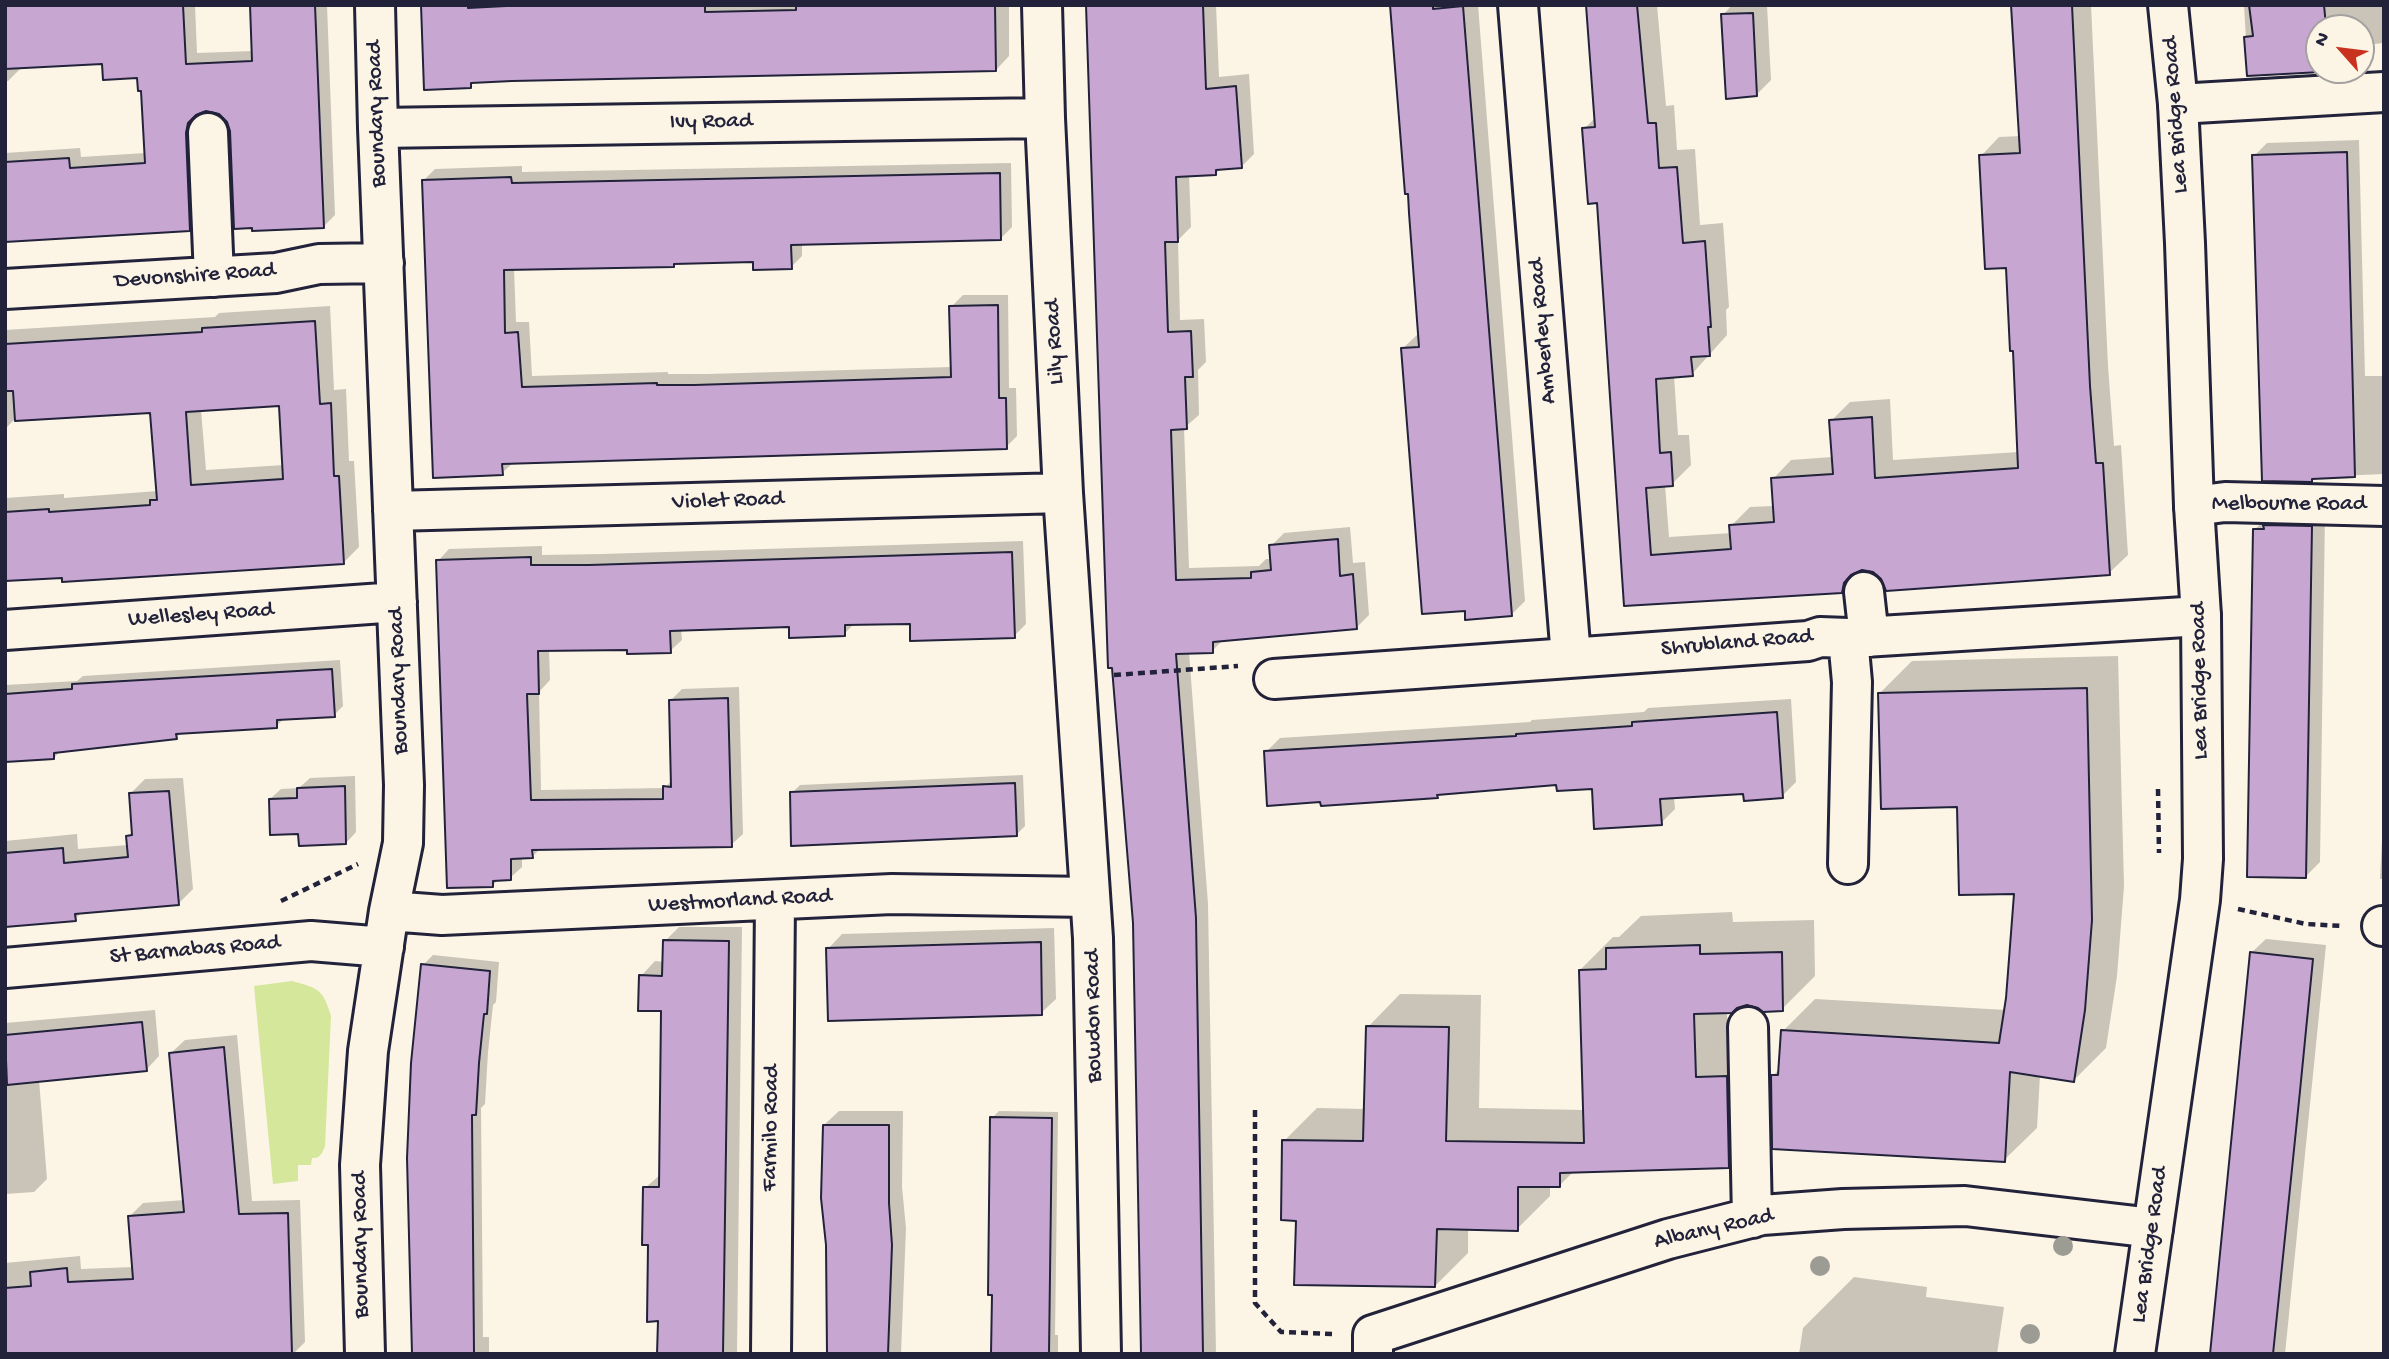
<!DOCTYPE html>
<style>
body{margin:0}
#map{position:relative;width:2389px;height:1359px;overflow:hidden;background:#fcf5e5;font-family:"Gochi Hand",sans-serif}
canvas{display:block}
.frame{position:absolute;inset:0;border:7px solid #22223b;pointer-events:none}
.north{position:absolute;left:2305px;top:14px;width:70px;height:70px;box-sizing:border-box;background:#fcf5e5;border:2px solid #a5a1a1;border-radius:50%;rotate:298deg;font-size:19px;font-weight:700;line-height:28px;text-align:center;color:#22223b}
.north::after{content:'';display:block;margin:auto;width:24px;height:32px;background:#c8321e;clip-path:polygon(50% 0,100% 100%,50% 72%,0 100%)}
</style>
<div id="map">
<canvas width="2389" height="1359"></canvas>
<div class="frame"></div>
<div class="north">N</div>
</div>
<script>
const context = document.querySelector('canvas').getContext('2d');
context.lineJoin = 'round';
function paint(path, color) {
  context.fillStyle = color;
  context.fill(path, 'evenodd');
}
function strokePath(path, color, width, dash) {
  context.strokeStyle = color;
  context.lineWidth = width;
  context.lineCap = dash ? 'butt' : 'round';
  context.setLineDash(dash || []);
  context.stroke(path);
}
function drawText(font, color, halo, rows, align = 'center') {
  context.font = font + ' "Gochi Hand",sans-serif';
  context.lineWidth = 5;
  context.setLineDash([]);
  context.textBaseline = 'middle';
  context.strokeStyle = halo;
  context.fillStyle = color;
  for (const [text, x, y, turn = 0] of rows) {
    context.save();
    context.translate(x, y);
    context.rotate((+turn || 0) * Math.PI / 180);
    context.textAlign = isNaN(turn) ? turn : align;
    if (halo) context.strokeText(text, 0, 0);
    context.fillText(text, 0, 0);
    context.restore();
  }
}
const green = new Path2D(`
 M 292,981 C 318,988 323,989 331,1016 L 325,1146 C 322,1153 320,1159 312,1158 L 311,1165 L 298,1165 L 298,1181 L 273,1184 L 254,986 Z`);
const shadow = new Path2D(`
 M 5,5 L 195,5 L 197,53 L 253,51 L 252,5 L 327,5 L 335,215 L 324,226 L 231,131 L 228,121 L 220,112 L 206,109 L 199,112 L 197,121 L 201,218 L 189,229 L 5,241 L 5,153 L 80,148 L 81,157 L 146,153 L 143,89 L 139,76 L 103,63 L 20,67 L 20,69 L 8,81 L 5,81 Z
 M 423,5 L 1009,5 L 1009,56 L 996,70 L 476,81 L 470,86 Z
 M 1088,5 L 1216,5 L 1219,77 L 1249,74 L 1254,154 L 1241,167 L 1221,168 L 1216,173 L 1189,174 L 1191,227 L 1178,240 L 1180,320 L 1204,319 L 1206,362 L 1198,370 L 1199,415 L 1184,428 L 1189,568 L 1259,566 L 1266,559 L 1272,559 L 1271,546 L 1284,533 L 1350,527 L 1353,563 L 1365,562 L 1369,615 L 1356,628 L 1224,639 L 1212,651 L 1189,652 L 1208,904 L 1216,1354 L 1143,1354 L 1134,923 Z
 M 1393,5 L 1478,5 L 1525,601 L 1511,615 L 1467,609 L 1402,349 L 1417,335 L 1420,334 Z
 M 1587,5 L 1657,5 L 1666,106 L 1674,105 L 1677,150 L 1695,149 L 1700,225 L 1723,223 L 1729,307 L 1726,310 L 1727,335 L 1692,374 L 1674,376 L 1678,435 L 1689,435 L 1691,465 L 1672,484 L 1665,485 L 1669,537 L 1732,533 L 1731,526 L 1750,507 L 1774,506 L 1773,479 L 1791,460 L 1833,457 L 1831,421 L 1850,402 L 1890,399 L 1893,460 L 2019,452 L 2014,349 L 2007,266 L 1981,156 L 1999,137 L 2021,136 L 2013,5 L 2091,5 L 2108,366 L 2114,446 L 2121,445 L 2128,555 L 2109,573 L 1883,577 L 1874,571 L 1861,568 L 1860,573 L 1842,591 L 1625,605 L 1599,201 L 1584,129 L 1596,117 Z
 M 1732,5 L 1767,5 L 1771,80 L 1756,95 L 1723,15 Z
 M 2244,5 L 2384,5 L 2384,43 L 2374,44 L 2375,51 L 2361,65 L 2361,28 L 2319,28 L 2319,70 L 2330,70 L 2248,75 Z
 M 2359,140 L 2365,376 L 2384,376 L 2384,474 L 2315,477 L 2312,481 L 2254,156 L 2267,143 Z
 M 1011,163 L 1012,227 L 1000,239 L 802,243 L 802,256 L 791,267 L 755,260 L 677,262 L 674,266 L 514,268 L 516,322 L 529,322 L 532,376 L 668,372 L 668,374 L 707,374 L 952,367 L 951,307 L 963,295 L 1008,295 L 1009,388 L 1016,388 L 1017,436 L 1006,447 L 514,462 L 502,473 L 423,181 L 435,169 L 522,166 L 522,172 Z
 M 330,306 L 334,390 L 346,389 L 349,461 L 354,461 L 359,547 L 344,562 L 5,580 L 5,498 L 64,494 L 64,498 L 158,491 L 152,411 L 15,419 L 5,429 L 5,330 L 215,317 L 219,313 ZM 280,405 L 284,465 L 206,470 L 201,410 Z
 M 2325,512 L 2320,862 L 2306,876 L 2254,530 L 2269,516 Z
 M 1023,541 L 1026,624 L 1014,636 L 911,622 L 855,623 L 844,634 L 790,625 L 681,629 L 682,640 L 670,651 L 629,648 L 549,649 L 550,680 L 539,692 L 541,790 L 665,788 L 672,780 L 671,700 L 682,689 L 739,687 L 743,834 L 731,845 L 540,849 L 532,857 L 522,857 L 522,867 L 510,878 L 499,879 L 493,885 L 438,561 L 449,549 L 542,546 L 542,555 L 602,554 Z
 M 2118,656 L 2124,886 L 2117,976 L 2106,1048 L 2074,1080 L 2040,1075 L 2037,1128 L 2004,1160 L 1773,1076 L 1780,1068 L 1783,1031 L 1815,999 L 2006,1010 L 2015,892 L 1959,805 L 1880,693 L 1912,661 Z
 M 340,660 L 343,706 L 334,715 L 285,718 L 276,726 L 182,732 L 176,738 L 61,750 L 54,758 L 5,761 L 5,685 L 77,681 L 83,676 Z
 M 1791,699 L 1796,782 L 1782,796 L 1745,792 L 1674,797 L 1675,809 L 1661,823 L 1593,787 L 1558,783 L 1440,793 L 1437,796 L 1266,752 L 1280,738 L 1530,722 L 1532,720 L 1644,712 L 1648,708 Z
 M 1023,775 L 1025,826 L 1017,834 L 792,793 L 800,785 Z
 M 355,776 L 356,832 L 346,843 L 300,832 L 270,799 L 281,789 L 299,788 L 310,778 Z
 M 183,778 L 193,889 L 179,903 L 82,912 L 75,919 L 5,926 L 5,841 L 77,834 L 78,849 L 128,845 L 128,836 L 134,831 L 131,793 L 145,779 Z
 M 2384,800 L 2384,879 L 2380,879 Z
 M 1732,912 L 1733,922 L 1814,920 L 1815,976 L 1782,1009 L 1747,1003 L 1727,1011 L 1728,1045 L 1759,1044 L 1761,1133 L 1728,1166 L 1574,1171 L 1559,1186 L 1550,1186 L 1550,1196 L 1517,1229 L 1468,1228 L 1468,1253 L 1435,1286 L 1298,1219 L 1284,1141 L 1317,1108 L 1366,1109 L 1368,1027 L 1400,994 L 1481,995 L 1479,1108 L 1584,1110 L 1580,970 L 1613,937 L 1619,937 L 1641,916 Z
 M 679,927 L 742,927 L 737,1354 L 658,1354 L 659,1319 L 645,1188 L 661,1174 L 663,1009 L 641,976 L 655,961 L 664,962 L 665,941 Z
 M 1054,928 L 1056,999 L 1041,1013 L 828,949 L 842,934 Z
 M 2266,939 L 2326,945 L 2285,1354 L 2211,1354 L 2251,953 Z
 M 433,955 L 499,962 L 496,1002 L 493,1005 L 488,1052 L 485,1104 L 481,1108 L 483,1337 L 489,1337 L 489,1354 L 413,1354 L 423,965 Z
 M 155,1010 L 159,1056 L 147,1069 L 39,1080 L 47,1179 L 34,1192 L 5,1194 L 5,1023 Z
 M 237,1035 L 252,1201 L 300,1200 L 305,1342 L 293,1354 L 5,1354 L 5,1263 L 80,1256 L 81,1269 L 134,1267 L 130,1216 L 143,1203 L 185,1200 L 171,1053 L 185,1040 Z
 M 839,1111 L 903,1111 L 902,1187 L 906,1228 L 901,1354 L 829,1354 L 824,1125 Z
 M 999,1111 L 1058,1112 L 1055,1335 L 1058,1335 L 1058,1354 L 993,1354 L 992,1118 Z
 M 1854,1277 L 1927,1287 L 1926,1297 L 2004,1307 L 1997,1354 L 1799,1354 L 1803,1328 Z`);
const building = new Path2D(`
 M 5,5 L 183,5 L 186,64 L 252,61 L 250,5 L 315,5 L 324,228 L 252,231 L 252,228 L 234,229 L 230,131 L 227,122 L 219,114 L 206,111 L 196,115 L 188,123 L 186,133 L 190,231 L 5,242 L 5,162 L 69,158 L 70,168 L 145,163 L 141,91 L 138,91 L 137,78 L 103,80 L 102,64 L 5,69 Z
 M 421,5 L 468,5 L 468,8 L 525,5 L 705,5 L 705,12 L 796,10 L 796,5 L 995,5 L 996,71 L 512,81 L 471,83 L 471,88 L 424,90 Z
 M 1086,5 L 1203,5 L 1206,89 L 1236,86 L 1242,168 L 1216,170 L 1216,175 L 1176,177 L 1178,242 L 1165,242 L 1168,332 L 1191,331 L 1193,377 L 1185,377 L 1187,429 L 1171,430 L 1176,580 L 1251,578 L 1251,572 L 1271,570 L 1269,545 L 1338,539 L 1340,576 L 1353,574 L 1357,629 L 1213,642 L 1213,653 L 1176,654 L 1196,918 L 1203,1354 L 1141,1354 L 1133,923 L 1112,668 L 1108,668 Z
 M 1390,5 L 1433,5 L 1433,9 L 1463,6 L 1512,616 L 1465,620 L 1465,611 L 1422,614 L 1401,348 L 1419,347 L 1409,213 L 1408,194 L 1405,194 Z
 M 1586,5 L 1637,5 L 1648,123 L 1656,123 L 1659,168 L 1677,167 L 1683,243 L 1705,241 L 1711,327 L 1708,327 L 1710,356 L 1691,357 L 1693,376 L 1656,379 L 1660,453 L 1671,452 L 1673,486 L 1646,488 L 1651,555 L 1731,549 L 1729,525 L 1774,522 L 1771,478 L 1833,474 L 1829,420 L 1872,417 L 1875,478 L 2018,468 L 2013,351 L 2010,351 L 2006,268 L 1985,269 L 1979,155 L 2020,153 L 2011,5 L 2072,5 L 2090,386 L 2096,463 L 2103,463 L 2110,575 L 1886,591 L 1881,579 L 1873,572 L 1862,570 L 1851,575 L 1844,583 L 1842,593 L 1624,606 L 1597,203 L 1588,204 L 1582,128 L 1595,127 Z
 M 2249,5 L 2324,5 L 2326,26 L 2355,23 L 2355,28 L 2319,28 L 2319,70 L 2358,70 L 2247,76 L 2244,37 L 2253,36 Z
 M 1753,13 L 1757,96 L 1726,99 L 1721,14 Z
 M 2347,152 L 2355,477 L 2312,479 L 2312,482 L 2262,481 L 2252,155 Z
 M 1000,173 L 1001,240 L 791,245 L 792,269 L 753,270 L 753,262 L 674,264 L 674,267 L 504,270 L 505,333 L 518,332 L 522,387 L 657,383 L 657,385 L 694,385 L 951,377 L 949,306 L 998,305 L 999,398 L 1006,398 L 1007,449 L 502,464 L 503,475 L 433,478 L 422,180 L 511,177 L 512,183 Z
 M 315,321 L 320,404 L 331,403 L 334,476 L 339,476 L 344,564 L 62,582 L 62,578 L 5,581 L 5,512 L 49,509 L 49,512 L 150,505 L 150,500 L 157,500 L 150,413 L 15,421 L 13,391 L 5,391 L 5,344 L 202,332 L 202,328 ZM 279,406 L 283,479 L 191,485 L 186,412 Z
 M 2263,525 L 2312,526 L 2306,878 L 2247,877 L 2253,529 L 2264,529 Z
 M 1012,552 L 1015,638 L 910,641 L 910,624 L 845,625 L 845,636 L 789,638 L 789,627 L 670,631 L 671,653 L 627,654 L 627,650 L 538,651 L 539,694 L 527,694 L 531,800 L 663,799 L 663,786 L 671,787 L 669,700 L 728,698 L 732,847 L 532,850 L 533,858 L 511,859 L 511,880 L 493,881 L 493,887 L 447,888 L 436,560 L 531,557 L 531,565 L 589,565 Z
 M 332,669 L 335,717 L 277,720 L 277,728 L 176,734 L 177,739 L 54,753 L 54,759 L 5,762 L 5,694 L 72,689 L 72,684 Z
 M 2087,688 L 2092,920 L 2085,1010 L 2074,1082 L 2010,1072 L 2005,1162 L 1772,1149 L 1771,1075 L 1778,1075 L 1781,1030 L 1999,1043 L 2006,998 L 2014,894 L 1959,895 L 1957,807 L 1881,809 L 1878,693 Z
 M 1777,712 L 1783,798 L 1744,801 L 1743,794 L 1660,799 L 1662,825 L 1594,829 L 1592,789 L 1557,791 L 1556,785 L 1437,795 L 1438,798 L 1321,806 L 1320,802 L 1267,806 L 1264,751 L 1516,736 L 1516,734 L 1632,726 L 1632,722 Z
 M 1015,783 L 1017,836 L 791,846 L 790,792 Z
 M 345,786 L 346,844 L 299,846 L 298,834 L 270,835 L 269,799 L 297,798 L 297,788 Z
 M 169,791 L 179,905 L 75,914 L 76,921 L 5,927 L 5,853 L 63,848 L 64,863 L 128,857 L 126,836 L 132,835 L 129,793 Z
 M 663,940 L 729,941 L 723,1354 L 657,1354 L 658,1321 L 647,1322 L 648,1245 L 642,1245 L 643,1187 L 659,1187 L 661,1011 L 638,1011 L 639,975 L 662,976 Z
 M 1041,942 L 1042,1015 L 828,1021 L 826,948 Z
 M 1700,945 L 1700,954 L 1782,952 L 1783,1011 L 1763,1012 L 1758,1008 L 1747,1005 L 1737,1008 L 1732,1013 L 1694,1014 L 1696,1077 L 1727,1076 L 1729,1168 L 1560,1173 L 1560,1187 L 1518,1187 L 1518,1231 L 1437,1229 L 1435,1287 L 1294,1285 L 1296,1221 L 1281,1220 L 1282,1140 L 1363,1141 L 1366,1026 L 1449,1027 L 1446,1141 L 1584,1143 L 1579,970 L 1606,969 L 1606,948 Z
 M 2250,952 L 2313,959 L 2300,1091 L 2273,1354 L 2210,1354 Z
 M 421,964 L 490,971 L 487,1014 L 484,1014 L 479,1063 L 476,1115 L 472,1115 L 474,1354 L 412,1354 L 407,1158 L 411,1063 Z
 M 142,1022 L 147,1071 L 7,1085 L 5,1035 Z
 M 224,1047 L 239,1214 L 288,1213 L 292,1354 L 5,1354 L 5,1288 L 31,1286 L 30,1272 L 67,1268 L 68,1282 L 133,1279 L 128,1216 L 184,1212 L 169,1053 Z
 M 990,1117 L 1052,1118 L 1049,1354 L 991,1354 L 992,1295 L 988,1295 Z
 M 823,1125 L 889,1125 L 889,1203 L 892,1245 L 888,1354 L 827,1354 L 826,1245 L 821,1198 Z`);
const path = new Path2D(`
 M 1114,675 L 1238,666
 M 2158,789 L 2159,853
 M 281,901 L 358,864
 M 2238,909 L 2306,924 L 2343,926
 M 1255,1110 L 1255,1303 L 1281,1332 L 1333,1334`);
const minor = new Path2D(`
 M 1042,5 L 1045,118 L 1063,493 L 1093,938 L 1101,1354
 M 1518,5 L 1571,657
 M 2178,104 L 2384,92
 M 378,128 L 1045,118
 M 208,133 L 214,277
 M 5,289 L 276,273 L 319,264 L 384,263
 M 2194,506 L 2225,502 L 2384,506
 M 393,511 L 1063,493
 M 1864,592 L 1869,637
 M 5,630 L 397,602
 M 1274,679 L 1808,641 L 1820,637 L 1848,638 L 2201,616
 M 1848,864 L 1852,682 L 1848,638
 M 389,911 L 442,915 L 892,894 L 1090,897
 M 2382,926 L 2384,926
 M 5,968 L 311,941 L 384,947
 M 1748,1027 L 1752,1218
 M 365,1354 L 360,1165 L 368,1051 L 389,911 L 403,843 L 404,785 L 378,128 L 375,5
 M 771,1354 L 775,901
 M 1373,1354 L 1373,1335 L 1668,1239 L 1762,1215 L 1843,1209 L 1965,1206 L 2153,1228`);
const major = new Path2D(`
 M 2135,1354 L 2200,900 L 2203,859 L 2201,616 L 2194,506 L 2185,243 L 2178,104 L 2168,5`);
const trees = [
 [2063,1246],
 [1820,1266],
 [2030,1334]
];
const streetNames = [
 ["Boundary Road",378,114,-92],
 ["Lea Bridge Road",2177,115,-94],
 ["Ivy Road",711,123,-1],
 ["Devonshire Road",195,277,-4],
 ["Amberley Road",1544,331,-95],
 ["Lily Road",1056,342,-93],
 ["Violet Road",728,502,-2],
 ["Melbourne Road",2289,505],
 ["Wellesley Road",201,616,-4],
 ["Shrubland Road",1737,644,-5],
 ["Boundary Road",400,681,-92],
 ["Lea Bridge Road",2201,681,-91],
 ["Westmorland Road",740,902,-3],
 ["St Barnabas Road",195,951,-5],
 ["Bowdon Road",1095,1016,-91],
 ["Farmilo Road",772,1128,-89],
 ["Albany Road",1714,1230,-13],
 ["Boundary Road",362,1245,-91],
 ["Lea Bridge Road",2151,1245,-82]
];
paint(green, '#d4e79b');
paint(shadow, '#0003');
paint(building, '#c7a7d2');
strokePath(building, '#22223b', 2);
strokePath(minor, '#22223b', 44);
strokePath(major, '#22223b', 44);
strokePath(path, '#22223b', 4.5, [7, 5]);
strokePath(minor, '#fcf5e5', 38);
strokePath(major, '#fcf5e5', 38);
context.fillStyle = '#9c9c95';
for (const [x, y] of trees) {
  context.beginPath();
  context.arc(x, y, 10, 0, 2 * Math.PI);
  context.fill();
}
drawText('23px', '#22223b', '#fcf5e5', streetNames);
</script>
